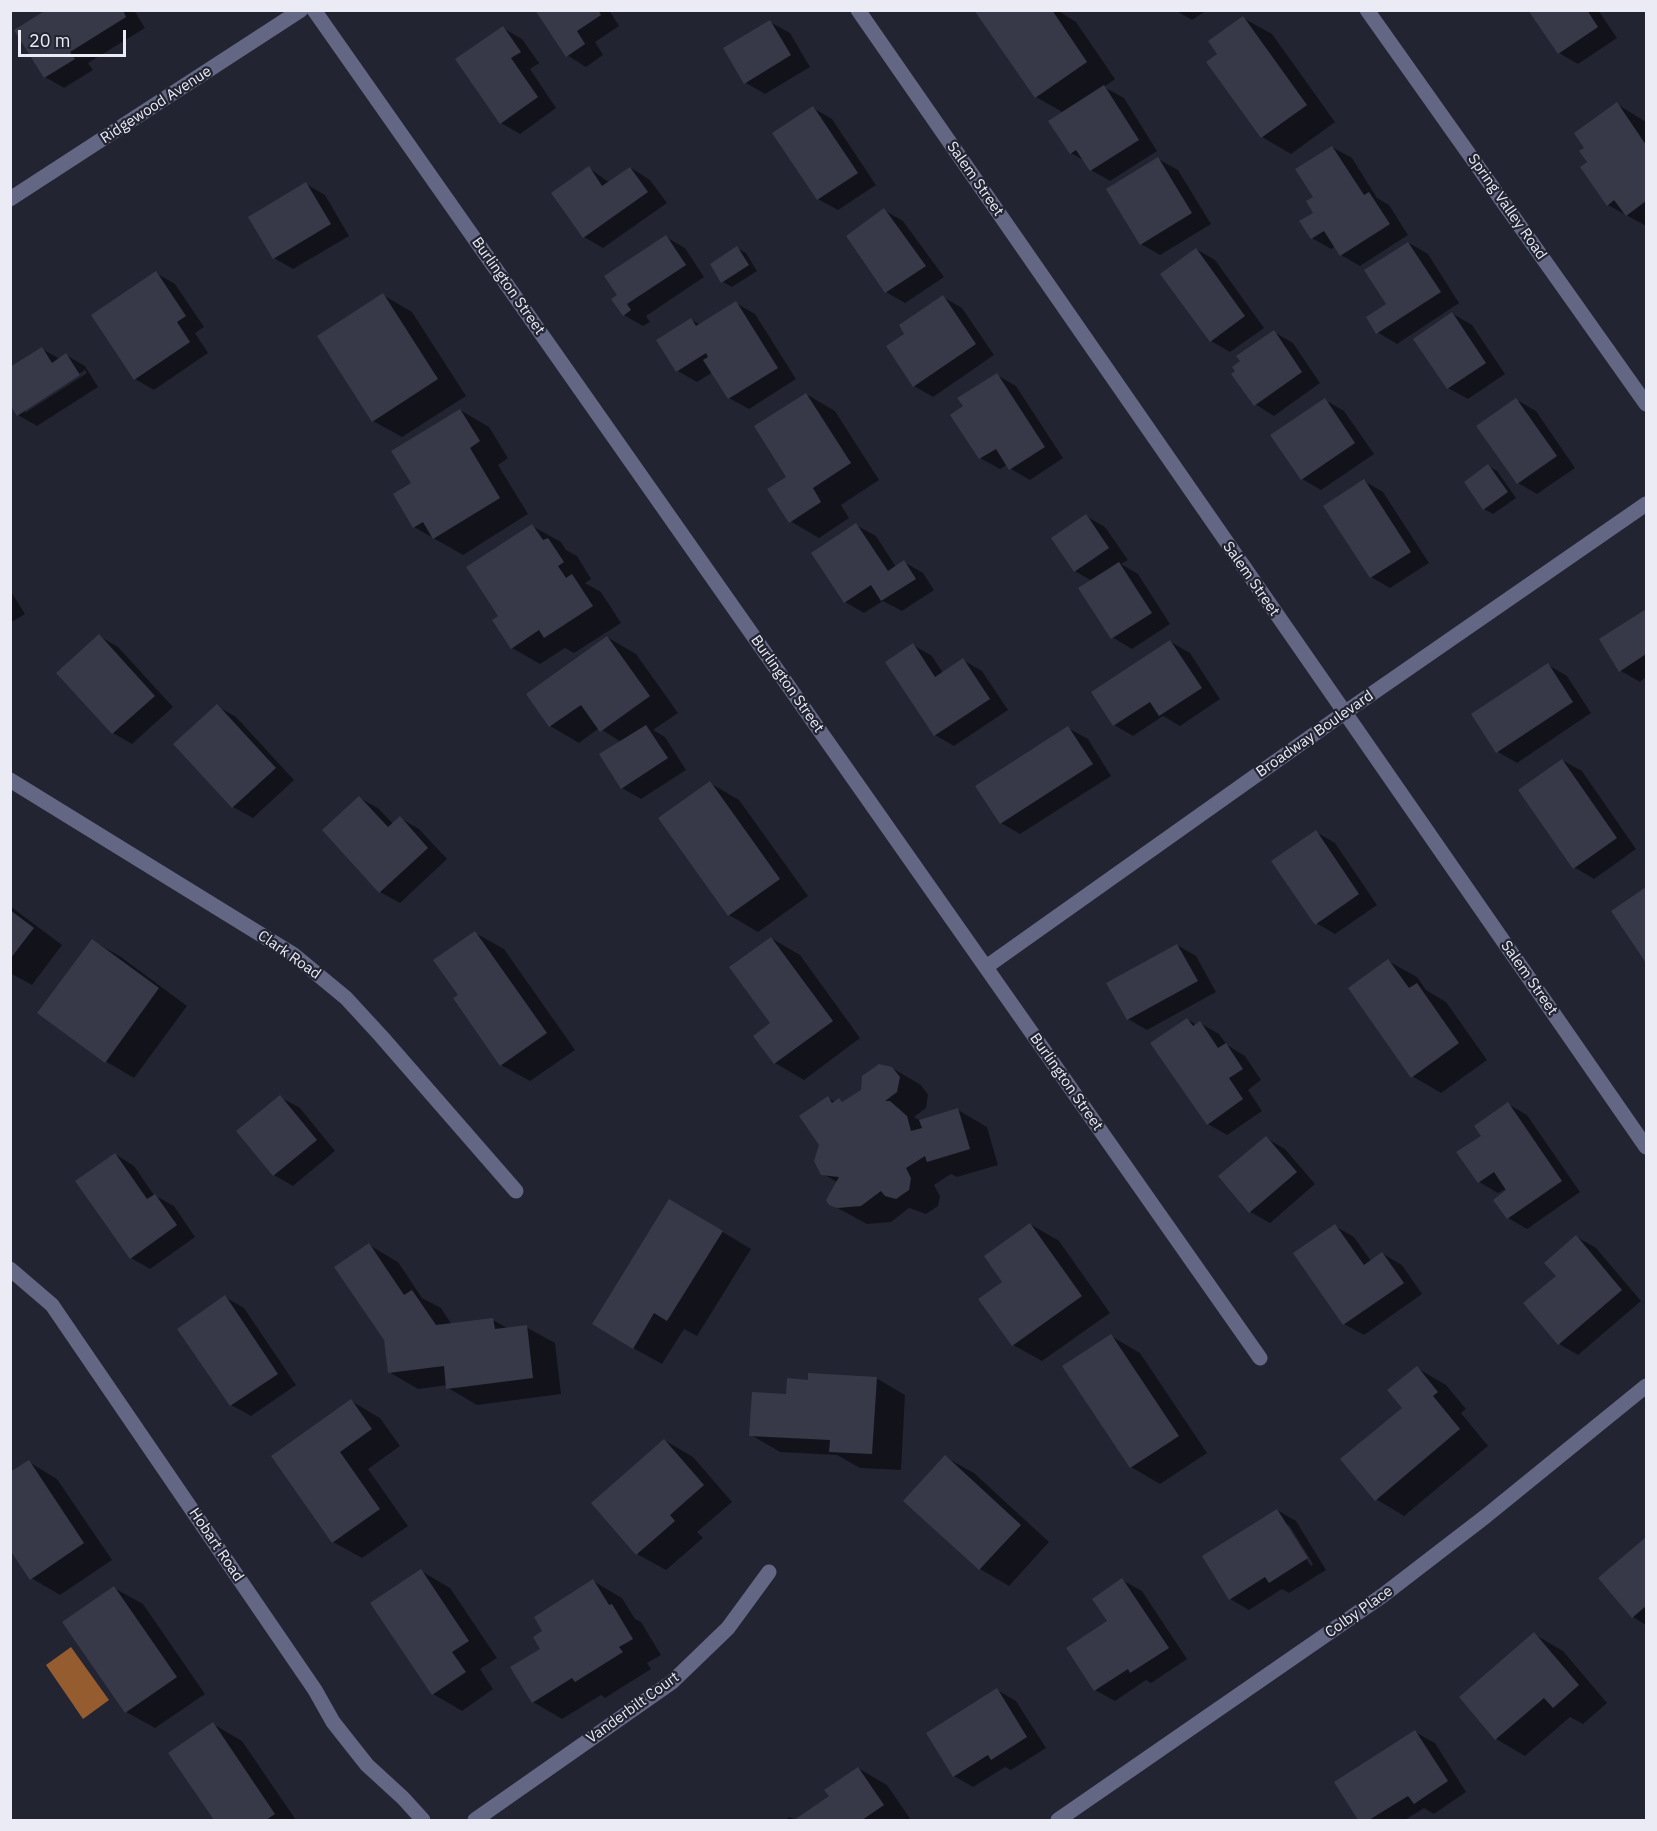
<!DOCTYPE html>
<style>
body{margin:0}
#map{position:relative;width:1657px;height:1831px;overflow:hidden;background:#222432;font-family:"IBM Plex Sans",sans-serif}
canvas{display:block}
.frame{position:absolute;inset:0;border:12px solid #eaebf5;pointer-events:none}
.scale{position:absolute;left:18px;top:30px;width:108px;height:27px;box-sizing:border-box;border:3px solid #eaebf5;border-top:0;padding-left:8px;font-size:18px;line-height:21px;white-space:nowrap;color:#eaebf5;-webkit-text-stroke:4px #222432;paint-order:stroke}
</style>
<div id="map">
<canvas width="1657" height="1831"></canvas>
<div class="frame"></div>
<div class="scale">20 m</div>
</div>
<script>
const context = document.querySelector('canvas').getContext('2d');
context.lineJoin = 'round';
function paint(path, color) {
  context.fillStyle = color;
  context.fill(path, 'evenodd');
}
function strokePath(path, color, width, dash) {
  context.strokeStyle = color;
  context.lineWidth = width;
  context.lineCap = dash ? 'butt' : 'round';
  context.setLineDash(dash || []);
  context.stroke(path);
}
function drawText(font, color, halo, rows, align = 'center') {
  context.font = font + ' "IBM Plex Sans",sans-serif';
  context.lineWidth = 4.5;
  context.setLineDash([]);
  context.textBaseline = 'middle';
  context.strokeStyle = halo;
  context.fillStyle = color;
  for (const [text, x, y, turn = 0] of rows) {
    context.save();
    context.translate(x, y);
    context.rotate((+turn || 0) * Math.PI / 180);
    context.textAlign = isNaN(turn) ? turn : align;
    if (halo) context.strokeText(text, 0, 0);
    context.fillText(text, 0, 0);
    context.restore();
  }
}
const water = new Path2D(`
 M 71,1647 L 109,1700 L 83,1719 L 46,1665 Z`);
const shadow = new Path2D(`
 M 49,10 L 134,10 L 145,28 L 88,63 L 93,70 L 64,88 L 45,77 Z
 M 537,10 L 609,10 L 619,26 L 595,42 L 603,55 L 586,67 L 567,55 Z
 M 979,10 L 1057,10 L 1076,22 L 1115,79 L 1104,87 L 1124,98 L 1157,151 L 1110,181 L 1091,170 L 1085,161 L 1071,153 L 1050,121 L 1064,113 L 1036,97 Z
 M 1175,10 L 1207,10 L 1192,20 Z
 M 1530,10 L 1598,10 L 1617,38 L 1578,64 L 1559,53 Z
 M 1243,18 L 1272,34 L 1335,122 L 1291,154 L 1262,137 L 1219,54 Z
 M 770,22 L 790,33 L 810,67 L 765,94 L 746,83 L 725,49 Z
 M 503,28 L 522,39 L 539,63 L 530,69 L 556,108 L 520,134 L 501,123 Z
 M 1617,104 L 1646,122 L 1646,226 L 1608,205 L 1589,163 L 1586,148 Z
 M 813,108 L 832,119 L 876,185 L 838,210 L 818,199 L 774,133 Z
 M 1332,147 L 1352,158 L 1377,198 L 1389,205 L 1408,235 L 1360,266 L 1341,255 L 1336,246 L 1331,249 L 1312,238 L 1315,213 Z
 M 1158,159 L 1178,170 L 1211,224 L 1160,255 L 1141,244 Z
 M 589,168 L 610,183 L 631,168 L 650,180 L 667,203 L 603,248 L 584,237 Z
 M 306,184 L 325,195 L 349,236 L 293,269 L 274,258 Z
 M 884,210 L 903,221 L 944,277 L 905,303 L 886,292 Z
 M 666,237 L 685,248 L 704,277 L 646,316 L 650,322 L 643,326 L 624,315 L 619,296 Z
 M 1409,243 L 1428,254 L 1459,303 L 1397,344 L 1377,332 Z
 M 737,248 L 746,253 L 757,271 L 732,287 L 723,282 Z
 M 1196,249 L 1215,260 L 1264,328 L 1230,352 L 1211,341 Z
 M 156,273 L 175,284 L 204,327 L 195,333 L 208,353 L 154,390 L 135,379 Z
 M 383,295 L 412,312 L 466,396 L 402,437 L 373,421 Z
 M 943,297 L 962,308 L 994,355 L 933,397 L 914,386 L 906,334 Z
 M 736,303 L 755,314 L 796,379 L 749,409 L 729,398 L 713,372 L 697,382 L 678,371 L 691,320 L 701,325 Z
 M 1453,314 L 1472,325 L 1505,374 L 1468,399 L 1448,388 L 1415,340 Z
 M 1274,332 L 1293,343 L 1320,383 L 1274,416 L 1255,404 L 1242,362 Z
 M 42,349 L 60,359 L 66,355 L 85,366 L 98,387 L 37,426 L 18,415 ZM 85,370 L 87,373 L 25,413 L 25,409 Z
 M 997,375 L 1016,386 L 1063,458 L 1030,480 L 1011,469 L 1008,464 L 1000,469 L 980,458 L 952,415 L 965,406 Z
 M 806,394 L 835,411 L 879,480 L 841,505 L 849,518 L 819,538 L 790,521 L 788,477 Z
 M 1325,400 L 1344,411 L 1374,454 L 1321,490 L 1302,479 Z
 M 1517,400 L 1536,411 L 1575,468 L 1537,494 L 1518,483 Z
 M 460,410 L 489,427 L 508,458 L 498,465 L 528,514 L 463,555 L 414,527 L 413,483 Z
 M 1488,466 L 1497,471 L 1516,498 L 1493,514 L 1484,509 Z
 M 1364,481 L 1383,492 L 1429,563 L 1390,588 L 1371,577 Z
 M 1086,516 L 1105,527 L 1128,560 L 1121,564 L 1138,574 L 1170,624 L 1132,649 L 1112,637 L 1092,581 L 1075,571 Z
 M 856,525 L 876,536 L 896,567 L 904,562 L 923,573 L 934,590 L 902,611 L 883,601 L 864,613 L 845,602 Z
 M 532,526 L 561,542 L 566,550 L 577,556 L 591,579 L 585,583 L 601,592 L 621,623 L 574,653 L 565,648 L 540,664 L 512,648 L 500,616 Z
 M 10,590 L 25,614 L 10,623 Z
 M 1646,610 L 1646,677 L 1640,682 L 1621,671 L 1601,640 Z
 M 99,636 L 118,647 L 173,707 L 132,744 L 113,733 Z
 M 607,637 L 636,654 L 678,713 L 653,730 L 665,737 L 686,770 L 641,799 L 622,788 L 621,742 L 599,728 L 579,743 L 550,726 L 528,694 Z
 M 1171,642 L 1190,653 L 1220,699 L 1180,726 L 1163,716 L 1133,736 L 1114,725 Z
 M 913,645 L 932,656 L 943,673 L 963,660 L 982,671 L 1008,710 L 954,746 L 935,735 Z
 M 1548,665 L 1567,676 L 1591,713 L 1517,763 L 1498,752 Z
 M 217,706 L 236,717 L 294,780 L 253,818 L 233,807 L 175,744 Z
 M 1068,728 L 1088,739 L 1111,776 L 1020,834 L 1001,823 Z
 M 1562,760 L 1582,771 L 1636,849 L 1594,879 L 1574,867 Z
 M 710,783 L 739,800 L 808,896 L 758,932 L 729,915 Z
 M 360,798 L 379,809 L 393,824 L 400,818 L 419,829 L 447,859 L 400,903 L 380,892 Z
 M 1316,832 L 1335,843 L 1377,905 L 1335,934 L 1316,923 Z
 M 1646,889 L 1646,960 L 1613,912 Z
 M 10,906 L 62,945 L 32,985 L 10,973 Z
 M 475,933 L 504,949 L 575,1050 L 530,1081 L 501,1065 L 460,995 Z
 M 771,938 L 800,955 L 860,1038 L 804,1080 L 775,1063 L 772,1023 Z
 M 93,941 L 121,957 L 187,1006 L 134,1078 L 105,1061 Z
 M 1177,945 L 1196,956 L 1216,992 L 1147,1030 L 1128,1019 Z
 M 1388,961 L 1417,977 L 1426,990 L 1446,1002 L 1487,1060 L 1441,1093 L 1412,1076 Z
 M 1187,1019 L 1197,1025 L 1200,1023 L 1219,1034 L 1227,1045 L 1245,1056 L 1261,1080 L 1248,1090 L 1262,1111 L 1227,1135 L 1208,1124 Z
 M 892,1068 L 921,1085 L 928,1095 L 926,1108 L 914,1117 L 921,1121 L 958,1110 L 987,1127 L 998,1165 L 957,1177 L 951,1174 L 934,1185 L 940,1196 L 938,1206 L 926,1214 L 909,1208 L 891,1222 L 867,1224 L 830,1204 L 837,1182 L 823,1174 L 821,1145 L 828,1098 L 835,1102 L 839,1100 L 844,1103 Z
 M 280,1097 L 300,1108 L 335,1151 L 293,1186 L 274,1175 L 238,1131 Z
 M 1508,1104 L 1527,1115 L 1580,1192 L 1527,1229 L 1508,1218 L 1509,1190 L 1507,1188 L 1498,1193 L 1479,1182 L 1483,1136 Z
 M 1266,1138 L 1285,1149 L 1315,1184 L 1270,1223 L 1250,1212 Z
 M 115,1154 L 134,1166 L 154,1195 L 174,1206 L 195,1237 L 150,1269 L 131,1258 Z
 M 698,1217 L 751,1249 L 697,1336 L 684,1329 L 662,1364 L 633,1348 Z
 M 1030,1224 L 1059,1241 L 1110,1313 L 1042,1361 L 1013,1345 L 1004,1283 Z
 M 1335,1226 L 1354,1237 L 1371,1261 L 1383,1254 L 1402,1265 L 1422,1294 L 1364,1335 L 1344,1324 L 1295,1253 Z
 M 1577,1237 L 1596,1248 L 1641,1301 L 1578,1355 L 1559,1344 L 1558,1276 Z
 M 369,1245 L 398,1262 L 422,1298 L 441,1308 L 452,1325 L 493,1320 L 509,1329 L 526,1327 L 555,1343 L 561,1394 L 477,1405 L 448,1388 L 448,1385 L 418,1389 L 389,1372 Z
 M 225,1297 L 244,1308 L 296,1385 L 251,1416 L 231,1405 L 179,1329 Z
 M 1111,1336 L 1140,1353 L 1207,1453 L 1160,1484 L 1131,1467 Z
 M 1417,1368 L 1446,1385 L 1466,1409 L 1461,1413 L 1488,1446 L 1404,1516 L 1376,1499 Z
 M 876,1378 L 905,1395 L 901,1470 L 860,1468 L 837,1455 L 780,1452 L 751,1435 L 788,1396 L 810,1381 Z
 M 351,1401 L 380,1418 L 400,1446 L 368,1469 L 408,1526 L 362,1558 L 333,1542 L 273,1456 Z
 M 664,1440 L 693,1457 L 732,1502 L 697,1532 L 703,1538 L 666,1570 L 637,1554 Z
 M 945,1457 L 974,1473 L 1049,1542 L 1009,1586 L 980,1569 L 905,1500 Z
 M 29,1462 L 57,1479 L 112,1560 L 60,1595 L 31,1578 Z
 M 1277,1510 L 1296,1521 L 1326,1570 L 1289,1593 L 1282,1589 L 1249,1610 L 1230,1599 ZM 1285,1525 L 1289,1525 L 1313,1564 L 1311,1566 Z
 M 1646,1539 L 1646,1625 L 1633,1617 L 1600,1578 Z
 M 421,1571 L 450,1588 L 497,1658 L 480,1669 L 493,1689 L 462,1711 L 433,1694 Z
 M 1122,1580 L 1142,1591 L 1187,1659 L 1151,1683 L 1146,1680 L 1115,1701 L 1095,1690 L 1109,1622 Z
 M 593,1581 L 622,1598 L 635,1619 L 641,1622 L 661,1655 L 647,1663 L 651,1669 L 605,1698 L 601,1695 L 562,1719 L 533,1702 L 512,1668 L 542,1649 L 544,1631 Z
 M 114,1588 L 143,1604 L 205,1694 L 155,1728 L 126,1712 Z
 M 1534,1634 L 1563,1651 L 1607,1703 L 1583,1724 L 1570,1717 L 1525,1756 L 1496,1739 L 1461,1697 Z
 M 997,1690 L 1016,1701 L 1046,1748 L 1011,1770 L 1005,1767 L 973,1787 L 954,1776 Z
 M 213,1724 L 242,1741 L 296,1820 L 216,1820 L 170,1753 Z
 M 1415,1732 L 1435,1743 L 1466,1792 L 1434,1814 L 1424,1808 L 1405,1820 L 1360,1820 L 1336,1783 Z
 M 858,1768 L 887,1785 L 911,1820 L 796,1820 L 831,1797 Z
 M 790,1817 L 796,1820 L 784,1820 Z`);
const building = new Path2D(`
 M 46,10 L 123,10 L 126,17 L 70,52 L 75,59 L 44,78 L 14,30 Z
 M 535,10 L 598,10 L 601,15 L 577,31 L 585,44 L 566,57 Z
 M 974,10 L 1052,10 L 1087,62 L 1035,98 Z
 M 1528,10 L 1587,10 L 1598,27 L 1558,54 Z
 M 1243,16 L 1307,105 L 1261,138 L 1206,62 L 1217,54 L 1208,41 Z
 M 770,20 L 791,55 L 744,84 L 723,48 Z
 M 503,26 L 521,52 L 511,58 L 538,97 L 500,124 L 455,59 Z
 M 1104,85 L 1139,140 L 1090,171 L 1076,150 L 1070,154 L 1048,121 Z
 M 1617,102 L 1646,145 L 1646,201 L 1626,216 L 1614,200 L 1607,206 L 1580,167 L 1587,162 L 1579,151 L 1584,148 L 1574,133 Z
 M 813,106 L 858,173 L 817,200 L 772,133 Z
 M 1332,146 L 1364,195 L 1369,192 L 1390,224 L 1340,256 L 1324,231 L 1311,239 L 1299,221 L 1313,213 L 1306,201 L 1313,197 L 1295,169 Z
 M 1158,157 L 1192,213 L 1140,245 L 1106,189 Z
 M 589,166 L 602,186 L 630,167 L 648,192 L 583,238 L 551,193 Z
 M 306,182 L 331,224 L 273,259 L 248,217 Z
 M 884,208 L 926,266 L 885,293 L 846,236 Z
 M 666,235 L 686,265 L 627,304 L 631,310 L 623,316 L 611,299 L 617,295 L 604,276 Z
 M 1408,242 L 1441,292 L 1376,334 L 1366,317 L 1386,304 L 1364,270 Z
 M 737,246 L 749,265 L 721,283 L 710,264 Z
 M 1196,248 L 1245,316 L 1210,342 L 1160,274 Z
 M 156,271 L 186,316 L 177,322 L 190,342 L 134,380 L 91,315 Z
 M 383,293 L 438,379 L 372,422 L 317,336 Z
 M 943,295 L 976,344 L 913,387 L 886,346 L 904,334 L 899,325 Z
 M 736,301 L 778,368 L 728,399 L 703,360 L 708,357 L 706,353 L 676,372 L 656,340 L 691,318 L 696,326 Z
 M 1452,312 L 1486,363 L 1447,389 L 1413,339 Z
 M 1274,330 L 1302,372 L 1254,406 L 1231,374 L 1235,371 L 1232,367 L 1240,361 L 1236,356 Z
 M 42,347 L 52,363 L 66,353 L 80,375 L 17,416 L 10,405 L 10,367 Z
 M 997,373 L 1045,447 L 1009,470 L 996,449 L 979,459 L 950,415 L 963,406 L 957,398 Z
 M 806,393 L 851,463 L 813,488 L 821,502 L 789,523 L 767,489 L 786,477 L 754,426 Z
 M 1325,398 L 1355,443 L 1301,480 L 1270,435 Z
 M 1516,398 L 1557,456 L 1517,484 L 1476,426 Z
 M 460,409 L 480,441 L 470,448 L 500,498 L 433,539 L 423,522 L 413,528 L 393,494 L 411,483 L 391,451 Z
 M 1488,464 L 1508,492 L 1483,510 L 1464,482 Z
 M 1364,479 L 1411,552 L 1370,578 L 1323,506 Z
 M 1086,514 L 1109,548 L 1074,572 L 1051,538 Z
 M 856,523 L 888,571 L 904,560 L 916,579 L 881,601 L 871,585 L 844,603 L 811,553 Z
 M 532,524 L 543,540 L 548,538 L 564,562 L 558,566 L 566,578 L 572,574 L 593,606 L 544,638 L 539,630 L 511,649 L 492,620 L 498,616 L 466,567 Z
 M 1119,562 L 1152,613 L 1111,639 L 1078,588 Z
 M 1646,609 L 1646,654 L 1619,672 L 1599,639 Z
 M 99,634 L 155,696 L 112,734 L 56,673 Z
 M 607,636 L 650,696 L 600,732 L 581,705 L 549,727 L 526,694 Z
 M 1170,640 L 1202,688 L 1159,716 L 1150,702 L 1113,726 L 1091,692 Z
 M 913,643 L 935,677 L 963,658 L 990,699 L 934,736 L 885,662 Z
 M 1548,663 L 1573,702 L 1496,753 L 1471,714 Z
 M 217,704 L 276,768 L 232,808 L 173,744 Z
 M 646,725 L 668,758 L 621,789 L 599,754 Z
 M 1068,726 L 1093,764 L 1000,824 L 975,786 Z
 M 1562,759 L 1617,838 L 1573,869 L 1518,790 Z
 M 710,781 L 780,879 L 728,916 L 658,818 Z
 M 359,796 L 388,827 L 400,816 L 428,848 L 379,893 L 322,830 Z
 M 1316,830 L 1359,894 L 1315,925 L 1271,861 Z
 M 1646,887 L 1646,963 L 1611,911 Z
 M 10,910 L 34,928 L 10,959 Z
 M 475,931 L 547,1033 L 500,1066 L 453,998 L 458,995 L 433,960 Z
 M 771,937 L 833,1021 L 774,1064 L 753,1036 L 770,1023 L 729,967 Z
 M 92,939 L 159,988 L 105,1063 L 37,1013 Z
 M 1177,944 L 1198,981 L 1127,1020 L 1106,983 Z
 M 1388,959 L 1409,988 L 1417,983 L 1459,1043 L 1411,1078 L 1348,988 Z
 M 1187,1018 L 1193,1026 L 1200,1021 L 1218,1048 L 1226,1043 L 1243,1069 L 1229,1078 L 1243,1099 L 1207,1125 L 1150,1043 Z
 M 879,1064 L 892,1067 L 900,1077 L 897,1092 L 885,1101 L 890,1101 L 907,1116 L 911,1131 L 922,1128 L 919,1120 L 958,1108 L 970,1149 L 927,1162 L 925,1156 L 906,1168 L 911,1178 L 909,1190 L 896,1199 L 885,1196 L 881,1191 L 861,1206 L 837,1208 L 829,1205 L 826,1200 L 839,1177 L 821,1175 L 814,1161 L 819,1145 L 799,1116 L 828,1096 L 832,1103 L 839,1098 L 842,1102 L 861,1090 L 862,1076 Z
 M 280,1095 L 317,1140 L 273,1176 L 236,1131 Z
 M 1508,1102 L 1562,1181 L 1507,1219 L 1493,1200 L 1506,1190 L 1494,1172 L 1478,1183 L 1456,1152 L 1481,1136 L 1474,1126 Z
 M 1266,1136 L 1297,1172 L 1249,1213 L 1218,1176 Z
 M 115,1153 L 147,1199 L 155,1194 L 177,1225 L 130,1259 L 75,1181 Z
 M 669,1199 L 723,1231 L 667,1321 L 654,1313 L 633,1349 L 592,1324 Z
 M 1030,1223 L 1082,1296 L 1012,1346 L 978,1299 L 1002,1282 L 984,1256 Z
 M 1335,1224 L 1364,1265 L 1382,1252 L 1404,1283 L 1343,1325 L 1293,1253 Z
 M 1576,1235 L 1622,1290 L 1558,1345 L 1523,1303 L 1556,1276 L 1544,1263 Z
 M 369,1243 L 404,1295 L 412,1290 L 436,1325 L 493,1318 L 495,1329 L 527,1325 L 533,1378 L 446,1389 L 444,1366 L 388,1373 L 384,1340 L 334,1267 Z
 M 225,1295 L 278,1374 L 230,1406 L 177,1329 Z
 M 1111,1334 L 1179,1436 L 1130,1468 L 1062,1366 Z
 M 1417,1366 L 1438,1392 L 1433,1396 L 1460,1429 L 1375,1501 L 1340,1459 L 1402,1408 L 1387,1390 Z
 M 808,1373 L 877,1377 L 872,1454 L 829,1452 L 830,1440 L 749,1436 L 752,1392 L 786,1394 L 787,1378 L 808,1380 Z
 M 351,1399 L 372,1429 L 340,1452 L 380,1509 L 332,1543 L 271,1456 Z
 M 664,1439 L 704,1485 L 670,1515 L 675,1521 L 636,1555 L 591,1503 Z
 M 945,1455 L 1021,1525 L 979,1570 L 903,1501 Z
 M 29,1460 L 84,1543 L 30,1580 L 10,1550 L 10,1472 Z
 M 1277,1509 L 1308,1558 L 1269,1583 L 1265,1577 L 1229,1600 L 1202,1556 Z
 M 1646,1537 L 1646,1606 L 1632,1618 L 1598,1578 Z
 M 421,1569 L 469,1641 L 452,1652 L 466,1672 L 432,1695 L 370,1603 Z
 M 1122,1578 L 1169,1648 L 1130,1673 L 1128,1669 L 1094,1691 L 1066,1648 L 1107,1621 L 1092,1599 Z
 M 593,1579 L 609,1605 L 612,1604 L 633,1639 L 619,1647 L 623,1652 L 575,1682 L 572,1678 L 532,1703 L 510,1667 L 540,1649 L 533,1637 L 542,1631 L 534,1617 Z
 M 114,1586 L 177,1677 L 125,1713 L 62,1622 Z
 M 1534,1632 L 1579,1685 L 1553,1708 L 1544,1698 L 1495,1740 L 1459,1697 Z
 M 997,1688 L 1027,1737 L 991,1760 L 988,1755 L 953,1777 L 926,1733 Z
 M 213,1722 L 275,1814 L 266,1820 L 214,1820 L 168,1753 Z
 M 1415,1730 L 1448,1781 L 1414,1804 L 1408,1796 L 1369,1820 L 1358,1820 L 1334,1782 Z
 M 858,1767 L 884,1805 L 862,1820 L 794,1820 L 829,1796 L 824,1790 Z`);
const minor = new Path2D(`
 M 314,10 L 1260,1358
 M 858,10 L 1646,1147
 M 10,780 L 294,955 L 346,998 L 381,1036 L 516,1191
 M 986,967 L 1344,713 L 1646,504
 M 10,1269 L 52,1305 L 315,1690 L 333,1722 L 367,1765 L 403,1798 L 423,1820
 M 475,1820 L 672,1682 L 728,1628 L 769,1572
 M 1058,1820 L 1382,1596 L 1486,1516 L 1646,1386`);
const tertiary = new Path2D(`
 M 1367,10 L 1646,404
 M 10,199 L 301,10`);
const streetNames = [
 ["Ridgewood Avenue",156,105,-33],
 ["Salem Street",975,179,55],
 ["Spring Valley Road",1507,207,55],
 ["Burlington Street",508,286,55],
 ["Salem Street",1251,579,55],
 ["Burlington Street",787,684,55],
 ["Broadway Boulevard",1315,734,-35],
 ["Clark Road",289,955,35],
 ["Salem Street",1529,978,55],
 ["Burlington Street",1066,1082,55],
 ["Hobart Road",216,1545,56],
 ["Colby Place",1359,1612,-35],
 ["Vanderbilt Court",633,1708,-36]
];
paint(water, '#955c30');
paint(shadow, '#0007');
paint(building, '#373948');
strokePath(minor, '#636783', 15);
strokePath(tertiary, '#636783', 15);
drawText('15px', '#eaebf5', '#222432', streetNames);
</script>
